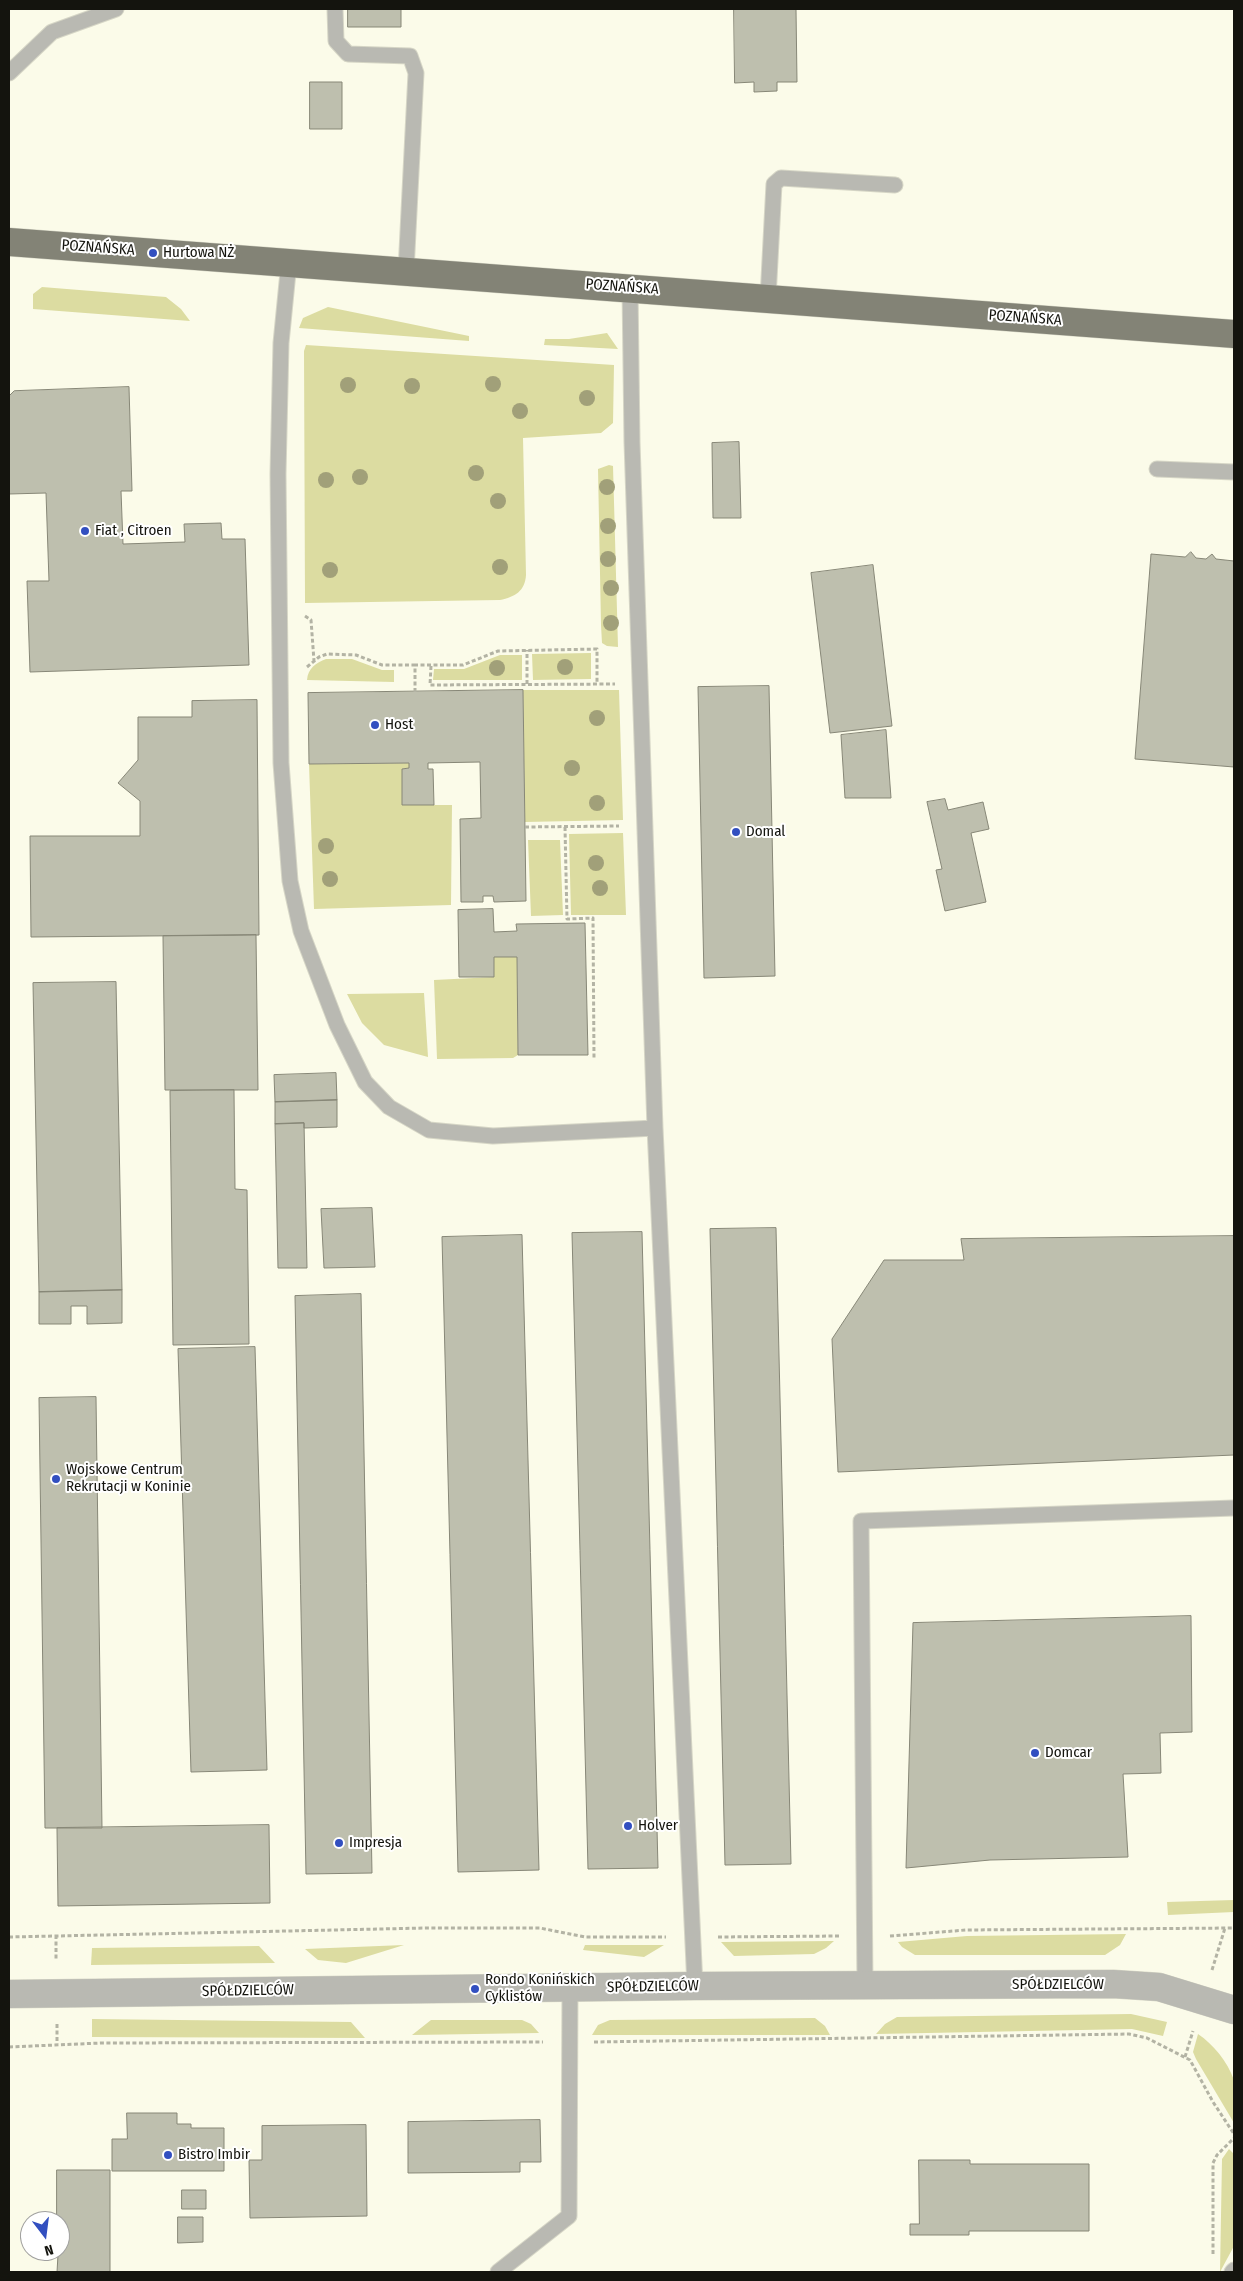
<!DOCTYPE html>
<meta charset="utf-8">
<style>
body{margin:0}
#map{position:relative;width:1243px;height:2281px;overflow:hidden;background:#fbfbe9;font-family:"Fira Sans Condensed",sans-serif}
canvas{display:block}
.frame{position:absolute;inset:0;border:10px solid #14140e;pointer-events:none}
.north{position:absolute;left:20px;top:2211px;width:50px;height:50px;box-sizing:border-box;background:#fff;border:1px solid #a1a19f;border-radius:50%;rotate:165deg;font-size:14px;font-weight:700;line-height:20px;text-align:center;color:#14140e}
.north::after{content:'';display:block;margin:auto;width:18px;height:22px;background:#324fc0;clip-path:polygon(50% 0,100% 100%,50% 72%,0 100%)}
</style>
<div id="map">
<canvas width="1243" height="2281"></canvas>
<div class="frame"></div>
<div class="north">N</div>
</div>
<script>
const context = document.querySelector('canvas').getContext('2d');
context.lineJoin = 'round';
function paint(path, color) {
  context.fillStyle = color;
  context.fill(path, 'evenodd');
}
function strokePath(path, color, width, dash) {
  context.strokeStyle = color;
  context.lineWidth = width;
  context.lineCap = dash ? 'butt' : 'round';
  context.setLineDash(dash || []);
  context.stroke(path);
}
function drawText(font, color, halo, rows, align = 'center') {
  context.font = font + ' "Fira Sans Condensed",sans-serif';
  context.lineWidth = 4;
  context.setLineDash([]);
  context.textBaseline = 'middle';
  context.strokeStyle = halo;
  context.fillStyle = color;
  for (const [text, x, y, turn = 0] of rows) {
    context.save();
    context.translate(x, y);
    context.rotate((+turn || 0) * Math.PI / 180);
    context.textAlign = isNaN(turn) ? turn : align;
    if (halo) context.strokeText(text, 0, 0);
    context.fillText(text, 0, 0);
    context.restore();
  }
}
const green = new Path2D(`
 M 42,287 L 166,297 L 181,309 L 190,321 L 33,309 L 33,294 Z
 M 328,307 L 469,336 L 469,341 L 299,328 L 303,318 Z
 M 607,333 L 618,349 L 544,345 L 545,339 L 569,339 Z
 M 306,345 L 614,365 L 613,423 L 601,433 L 523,438 L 526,575 C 525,591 515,597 500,600 L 305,603 L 304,351 Z
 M 609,465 L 613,466 L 618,647 L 607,646 L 602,643 L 601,625 L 598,469 Z
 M 591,653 L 591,679 L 533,680 L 532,654 Z
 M 500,655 L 522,655 L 522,680 L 433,680 L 434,669 L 464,669 Z
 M 326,659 L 352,659 L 382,670 L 394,670 L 394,682 L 307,680 C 308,668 316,663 326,659 Z
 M 523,690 L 619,690 L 623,820 L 525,822 Z
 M 409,763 L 409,768 L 402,769 L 402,805 L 452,805 L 451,905 L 314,909 L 309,764 Z
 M 623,833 L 626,915 L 571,915 L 569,834 Z
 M 528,840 L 560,840 L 563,915 L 531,916 Z
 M 494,957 L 517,957 L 518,1055 L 513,1058 L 437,1059 L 434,980 L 494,977 Z
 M 424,993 L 428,1057 L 384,1045 L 362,1023 L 347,994 Z
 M 1234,1900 L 1234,1912 L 1168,1915 L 1167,1902 Z
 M 1126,1934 L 1120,1945 L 1105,1955 L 915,1955 L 902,1947 L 898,1942 L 967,1936 Z
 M 834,1941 L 826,1948 L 814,1954 L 734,1956 L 721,1942 Z
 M 404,1945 L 346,1963 L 318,1960 L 305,1949 Z
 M 585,1945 L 664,1945 L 644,1957 L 583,1950 Z
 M 259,1946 L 275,1963 L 91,1965 L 92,1948 Z
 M 1131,2014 L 1167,2022 L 1163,2036 L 1132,2029 L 876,2034 L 885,2024 L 897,2017 Z
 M 815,2018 L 825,2026 L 830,2035 L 592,2035 L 598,2025 L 610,2020 Z
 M 92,2019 L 351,2022 L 365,2038 L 92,2037 Z
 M 431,2020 L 522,2020 L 531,2024 L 539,2033 L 412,2035 Z
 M 1198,2034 C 1214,2045 1227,2061 1234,2080 C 1238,2092 1234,2110 1234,2123 L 1196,2059 L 1193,2052 Z
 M 1229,2149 L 1234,2154 L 1234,2246 L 1220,2272 L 1222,2159 Z`);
const building = new Path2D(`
 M 348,9 L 401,9 L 401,27 L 348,27 Z
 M 734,9 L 796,9 L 797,82 L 777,82 L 777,91 L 754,92 L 754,82 L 735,83 Z
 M 310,82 L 342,82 L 342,129 L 310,129 Z
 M 129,387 L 132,491 L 121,491 L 123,544 L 185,542 L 184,524 L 221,523 L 222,539 L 245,539 L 249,665 L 30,672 L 27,581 L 49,581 L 46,493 L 9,494 L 9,396 L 14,391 Z
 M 739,442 L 741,518 L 713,518 L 712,443 Z
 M 1191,552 L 1196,558 L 1206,559 L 1212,554 L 1216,559 L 1234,561 L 1234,767 L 1135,759 L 1151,554 L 1185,557 Z
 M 873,565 L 892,726 L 830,733 L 811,573 Z
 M 769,686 L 775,976 L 704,978 L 698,687 Z
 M 523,690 L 526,901 L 494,902 L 493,896 L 483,896 L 483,902 L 461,902 L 460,819 L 481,818 L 480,762 L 428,763 L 428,769 L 433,769 L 434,805 L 402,805 L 402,769 L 409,768 L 409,763 L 309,764 L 308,693 Z
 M 257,700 L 259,935 L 31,937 L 30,836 L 140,836 L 140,801 L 118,783 L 138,760 L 138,717 L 192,717 L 192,701 Z
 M 886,730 L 891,798 L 845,798 L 841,735 Z
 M 945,799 L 948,810 L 983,802 L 989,829 L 971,833 L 986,902 L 945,911 L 936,870 L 942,869 L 927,802 Z
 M 493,909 L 494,932 L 517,931 L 516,924 L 585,923 L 588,1055 L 518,1055 L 517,957 L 494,957 L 494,977 L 459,977 L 458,910 Z
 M 256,935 L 258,1090 L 165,1090 L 163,936 Z
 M 116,982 L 122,1290 L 39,1292 L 33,983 Z
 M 336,1073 L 337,1100 L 275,1102 L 274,1075 Z
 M 234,1090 L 235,1189 L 247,1190 L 249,1344 L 173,1345 L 170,1091 Z
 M 337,1100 L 337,1127 L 304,1128 L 304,1123 L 275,1124 L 275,1102 Z
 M 304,1123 L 307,1268 L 278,1268 L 275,1124 Z
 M 372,1208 L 375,1267 L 324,1268 L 321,1209 Z
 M 776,1228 L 791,1864 L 725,1865 L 710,1229 Z
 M 642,1232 L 658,1868 L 588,1869 L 572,1233 Z
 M 522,1235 L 539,1870 L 458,1872 L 442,1237 Z
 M 1234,1236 L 1234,1455 L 838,1472 L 832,1339 L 884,1260 L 964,1260 L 961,1239 Z
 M 122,1290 L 122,1323 L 87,1324 L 87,1306 L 71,1306 L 71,1324 L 39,1324 L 39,1292 Z
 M 361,1294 L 372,1873 L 306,1874 L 295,1296 Z
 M 255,1347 L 267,1770 L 191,1772 L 178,1349 Z
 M 96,1397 L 102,1828 L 45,1828 L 39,1398 Z
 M 1191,1616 L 1192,1732 L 1160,1733 L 1161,1773 L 1123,1774 L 1128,1857 L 990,1860 L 906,1868 L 913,1623 Z
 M 269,1825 L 270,1903 L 58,1906 L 57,1828 Z
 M 127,2113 L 177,2113 L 177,2124 L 191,2124 L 191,2128 L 224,2128 L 224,2171 L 112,2171 L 112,2139 L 127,2139 Z
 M 540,2120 L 541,2162 L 520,2162 L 520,2172 L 408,2173 L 408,2122 Z
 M 366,2125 L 367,2216 L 250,2218 L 249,2160 L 262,2160 L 262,2126 Z
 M 919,2160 L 970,2160 L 970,2164 L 1089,2164 L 1089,2231 L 969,2231 L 969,2235 L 910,2235 L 910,2224 L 919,2224 Z
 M 57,2170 L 110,2170 L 110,2272 L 57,2272 L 60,2221 L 57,2221 Z
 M 182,2190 L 206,2190 L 206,2209 L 182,2209 Z
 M 178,2217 L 203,2217 L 203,2242 L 178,2243 Z`);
const path = new Path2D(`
 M 305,616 L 311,620 L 314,661
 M 431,666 L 430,685 L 615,684
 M 307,667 L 319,657 L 327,654 L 356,655 L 382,665 L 415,665
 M 527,684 L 527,650
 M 415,692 L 415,665 L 463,665 L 498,651 L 597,649 L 597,684
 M 525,827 L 619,826
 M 565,827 L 567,919 L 593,918 L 594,1058
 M 56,1935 L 56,1961
 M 890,1936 L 966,1930 L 1234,1928
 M 9,1937 L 426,1928 L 540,1928 L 585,1937 L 666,1937
 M 718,1937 L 839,1936
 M 1212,1970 L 1225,1928
 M 57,2024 L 57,2044
 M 594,2042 L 1129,2034 L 1147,2038 L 1190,2060 L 1213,2102 L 1234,2134
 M 9,2047 L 101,2043 L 543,2042
 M 1185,2057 L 1193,2031
 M 1213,2254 L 1213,2163 L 1217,2155 L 1234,2138`);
const service = new Path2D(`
 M 335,9 L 336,41 L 348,54 L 410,56 L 416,73 L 406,271
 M 9,73 L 52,32 L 116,9
 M 289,262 L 281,343 L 278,474 L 281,763 L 290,881 L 301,931 L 337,1025 L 365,1082 L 389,1107 L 429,1130 L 493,1136 L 655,1128
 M 630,288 L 632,442 L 655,1128 L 695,1986
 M 768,298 L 774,184 L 781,178 L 895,185
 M 1157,469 L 1234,472
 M 865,1985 L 861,1521 L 1234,1508
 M 498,2272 L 569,2216 L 570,1988
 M 1232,2272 L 1234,2270`);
const tertiary = new Path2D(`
 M 9,1994 L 695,1986 L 1113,1984 L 1159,1987 L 1234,2010`);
const primary = new Path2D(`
 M 9,242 L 1234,334`);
const trees = [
 [493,384],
 [348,385],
 [412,386],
 [587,398],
 [520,411],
 [476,473],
 [360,477],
 [326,480],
 [607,487],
 [498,501],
 [608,526],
 [608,559],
 [500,567],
 [330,570],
 [611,588],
 [611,623],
 [565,667],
 [497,668],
 [597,718],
 [572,768],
 [597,803],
 [326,846],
 [596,863],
 [330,879],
 [600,888]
];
const markers = [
 [153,253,5,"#324fc0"],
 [85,531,5,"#324fc0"],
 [375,725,5,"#324fc0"],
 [736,832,5,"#324fc0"],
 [56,1479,5,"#324fc0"],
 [1035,1753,5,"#324fc0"],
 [628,1826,5,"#324fc0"],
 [339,1843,5,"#324fc0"],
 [475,1989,5,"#324fc0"],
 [168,2155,5,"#324fc0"]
];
const streetNames = [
 ["POZNAŃSKA",98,248,4],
 ["POZNAŃSKA",622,287,4],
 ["POZNAŃSKA",1025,318,4],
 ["SPÓŁDZIELCÓW",1058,1985],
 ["SPÓŁDZIELCÓW",653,1987,-1],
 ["SPÓŁDZIELCÓW",248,1991,-1]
];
const poiNames = [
 ["Hurtowa NŻ",163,253],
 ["Fiat , Citroen",95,531],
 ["Host",385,725],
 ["Domal",746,832],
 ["Wojskowe Centrum",66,1470],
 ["Rekrutacji w Koninie",66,1487],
 ["Domcar",1045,1753],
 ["Holver",638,1826],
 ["Impresja",349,1843],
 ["Rondo Konińskich",485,1980],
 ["Cyklistów",485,1997],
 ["Bistro Imbir",178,2155]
];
paint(green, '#dcdca1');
paint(building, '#bebfae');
strokePath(building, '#878777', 1);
strokePath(service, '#d6d6c6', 17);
strokePath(tertiary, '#d6d6c6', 29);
strokePath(primary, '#d6d6c6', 29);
strokePath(path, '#b3b3a4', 3, [4, 2.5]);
strokePath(service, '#b9b9b2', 15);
strokePath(tertiary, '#b9b9b2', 28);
strokePath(primary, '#838376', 28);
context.fillStyle = '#a1a079';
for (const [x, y] of trees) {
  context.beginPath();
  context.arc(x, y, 8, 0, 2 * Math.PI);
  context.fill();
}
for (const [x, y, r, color] of markers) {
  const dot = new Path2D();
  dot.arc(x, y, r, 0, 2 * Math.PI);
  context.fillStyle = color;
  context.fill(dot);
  strokePath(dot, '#fff', 2);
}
drawText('15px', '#14140e', '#fff', streetNames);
drawText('15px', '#14140e', '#fff', poiNames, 'left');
</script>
